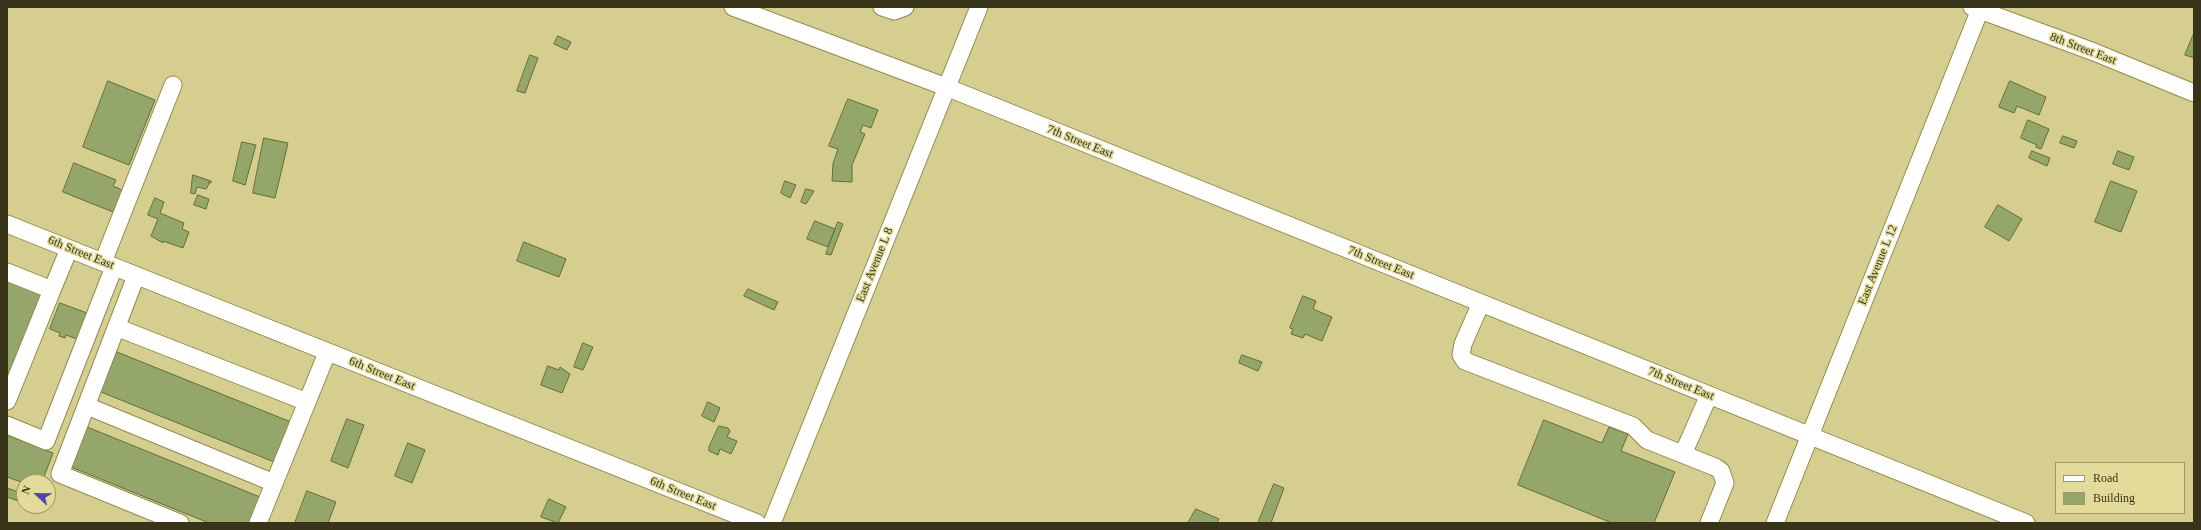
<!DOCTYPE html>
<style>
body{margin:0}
#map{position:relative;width:2201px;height:530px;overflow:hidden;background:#d6ce8e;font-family:Georgia,serif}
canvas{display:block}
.frame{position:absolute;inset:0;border:8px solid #38341a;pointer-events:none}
.legend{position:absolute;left:2055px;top:462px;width:130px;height:52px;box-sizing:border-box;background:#e3db9a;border:1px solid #9f9867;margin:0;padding:5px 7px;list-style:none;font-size:12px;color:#38341a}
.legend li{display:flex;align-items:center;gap:8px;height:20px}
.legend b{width:20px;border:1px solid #9f9867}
.north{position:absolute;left:16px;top:474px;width:40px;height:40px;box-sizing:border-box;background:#e3db9a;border:1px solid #9f9867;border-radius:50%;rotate:292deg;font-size:11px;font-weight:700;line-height:16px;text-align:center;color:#38341a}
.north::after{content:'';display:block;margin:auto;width:14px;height:18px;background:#5043ba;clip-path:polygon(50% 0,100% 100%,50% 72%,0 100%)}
</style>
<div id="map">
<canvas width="2201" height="530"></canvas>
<div class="frame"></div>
<ul class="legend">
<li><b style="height:5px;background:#fff"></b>Road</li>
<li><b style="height:11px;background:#94a66a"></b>Building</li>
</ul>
<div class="north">N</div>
</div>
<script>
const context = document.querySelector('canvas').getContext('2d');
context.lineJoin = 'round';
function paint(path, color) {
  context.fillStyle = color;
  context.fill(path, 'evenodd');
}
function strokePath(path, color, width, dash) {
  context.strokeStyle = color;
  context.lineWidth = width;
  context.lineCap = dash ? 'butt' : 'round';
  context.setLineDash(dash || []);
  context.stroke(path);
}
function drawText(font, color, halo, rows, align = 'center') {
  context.font = font + ' Georgia,serif';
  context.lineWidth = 3;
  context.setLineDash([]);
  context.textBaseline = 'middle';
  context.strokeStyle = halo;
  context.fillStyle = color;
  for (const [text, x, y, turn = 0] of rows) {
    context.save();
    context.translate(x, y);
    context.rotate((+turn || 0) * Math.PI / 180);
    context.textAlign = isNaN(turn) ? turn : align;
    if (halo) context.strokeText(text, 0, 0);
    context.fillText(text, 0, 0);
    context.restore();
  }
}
const building = new Path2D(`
 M 2194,33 L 2194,58 L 2185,55 Z
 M 558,36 L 571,42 L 567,50 L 554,44 Z
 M 530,55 L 538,58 L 525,93 L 517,91 Z
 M 108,81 L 155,100 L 129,165 L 83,147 Z
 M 2010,81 L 2046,97 L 2039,115 L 2017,106 L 2014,113 L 1999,107 Z
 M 848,99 L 878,110 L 871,128 L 863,125 L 860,132 L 865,134 L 852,165 L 852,182 L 832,181 L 833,164 L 838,149 L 829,146 Z
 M 2028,120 L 2049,129 L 2041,149 L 2036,147 L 2037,145 L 2021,138 Z
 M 2063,136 L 2077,141 L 2074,148 L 2060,143 Z
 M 264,138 L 288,143 L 275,198 L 253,193 Z
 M 242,142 L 256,145 L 245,185 L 233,181 Z
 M 2032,151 L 2050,158 L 2047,166 L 2029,158 Z
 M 2118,151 L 2134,157 L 2129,170 L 2113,164 Z
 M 74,163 L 116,180 L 113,186 L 127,192 L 118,214 L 63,192 Z
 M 193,175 L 211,181 L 211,183 L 208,182 L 209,184 L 206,189 L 197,187 L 195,194 L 191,193 Z
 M 785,181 L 796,185 L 790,198 L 781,193 Z
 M 2111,181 L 2137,191 L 2121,232 L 2095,222 Z
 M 806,189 L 814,191 L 806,204 L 801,202 Z
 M 198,195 L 209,199 L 206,209 L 194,205 Z
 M 155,198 L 164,202 L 160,213 L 184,223 L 182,229 L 189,232 L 183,248 L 163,241 L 163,243 L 151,236 L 158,219 L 148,215 Z
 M 1998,205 L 2022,219 L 2009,241 L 1985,227 Z
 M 815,221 L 835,229 L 828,247 L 807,239 Z
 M 838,222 L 843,224 L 831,255 L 826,254 Z
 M 524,242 L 566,259 L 559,277 L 517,261 Z
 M 10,279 L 45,293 L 7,396 L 7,286 Z
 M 748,289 L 778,302 L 774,310 L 744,296 Z
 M 1303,296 L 1316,301 L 1313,309 L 1332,317 L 1322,341 L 1305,334 L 1303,338 L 1291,334 L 1293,329 L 1290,328 Z
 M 60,303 L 87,313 L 77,339 L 66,335 L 65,338 L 59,336 L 60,333 L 50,329 Z
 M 583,343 L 593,347 L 583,370 L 574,367 Z
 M 117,352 L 291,422 L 274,462 L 101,392 Z
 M 1242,355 L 1262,362 L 1258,371 L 1239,363 Z
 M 548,366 L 559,370 L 560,367 L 570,374 L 562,393 L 541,385 Z
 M 708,402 L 720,408 L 714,422 L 702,416 Z
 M 347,419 L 364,425 L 348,468 L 331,461 Z
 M 1544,420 L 1602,443 L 1609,427 L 1628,434 L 1621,451 L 1675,472 L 1654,523 L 1612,523 L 1518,485 Z
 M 719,426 L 728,428 L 730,431 L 727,437 L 737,441 L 731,454 L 720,449 L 718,455 L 709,451 L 709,447 Z
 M 87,427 L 260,497 L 250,523 L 209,523 L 71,467 Z
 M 7,435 L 53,453 L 42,482 L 24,483 L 7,477 Z
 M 408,443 L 425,450 L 412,483 L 395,476 Z
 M 1274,484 L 1284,488 L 1271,523 L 1258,523 Z
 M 7,488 L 24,494 L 24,503 L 7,497 Z
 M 307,491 L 336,502 L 328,523 L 295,523 Z
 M 549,499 L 566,507 L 558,523 L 541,517 Z
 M 1196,509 L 1219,519 L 1217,523 L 1188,523 Z`);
const minor = new Path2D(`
 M 733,7 L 946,87 L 2026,523
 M 882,7 L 894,11 L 905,7
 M 1972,7 L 2094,52 L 2194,93
 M 7,224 L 757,523
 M 103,262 L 173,85
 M 7,272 L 52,290 L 69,249
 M 136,276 L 60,474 L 180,523
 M 1481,303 L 1463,344 L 1461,355 L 1465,361 L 1633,426 L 1647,440 L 1715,467 L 1721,471 L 1725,483 L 1709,523
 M 116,327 L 307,402
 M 7,401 L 52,290
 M 87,406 L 274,483
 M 7,425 L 46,441 L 114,267
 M 1683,454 L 1709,395
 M 258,523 L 327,353
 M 772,523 L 979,7
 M 1775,523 L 1981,7`);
const streetNames = [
 ["8th Street East",2083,49,21],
 ["7th Street East",1080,142,22],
 ["6th Street East",81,253,22],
 ["7th Street East",1381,263,22],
 ["East Avenue L 8",875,265,-68],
 ["East Avenue L 12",1878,265,-68],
 ["6th Street East",382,374,22],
 ["7th Street East",1681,384,22],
 ["6th Street East",683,494,22]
];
paint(building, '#94a66a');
strokePath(building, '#5f6f35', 1);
strokePath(minor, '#928a4c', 19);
strokePath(minor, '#fff', 17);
drawText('12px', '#38341a', '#e3db9a', streetNames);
</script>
